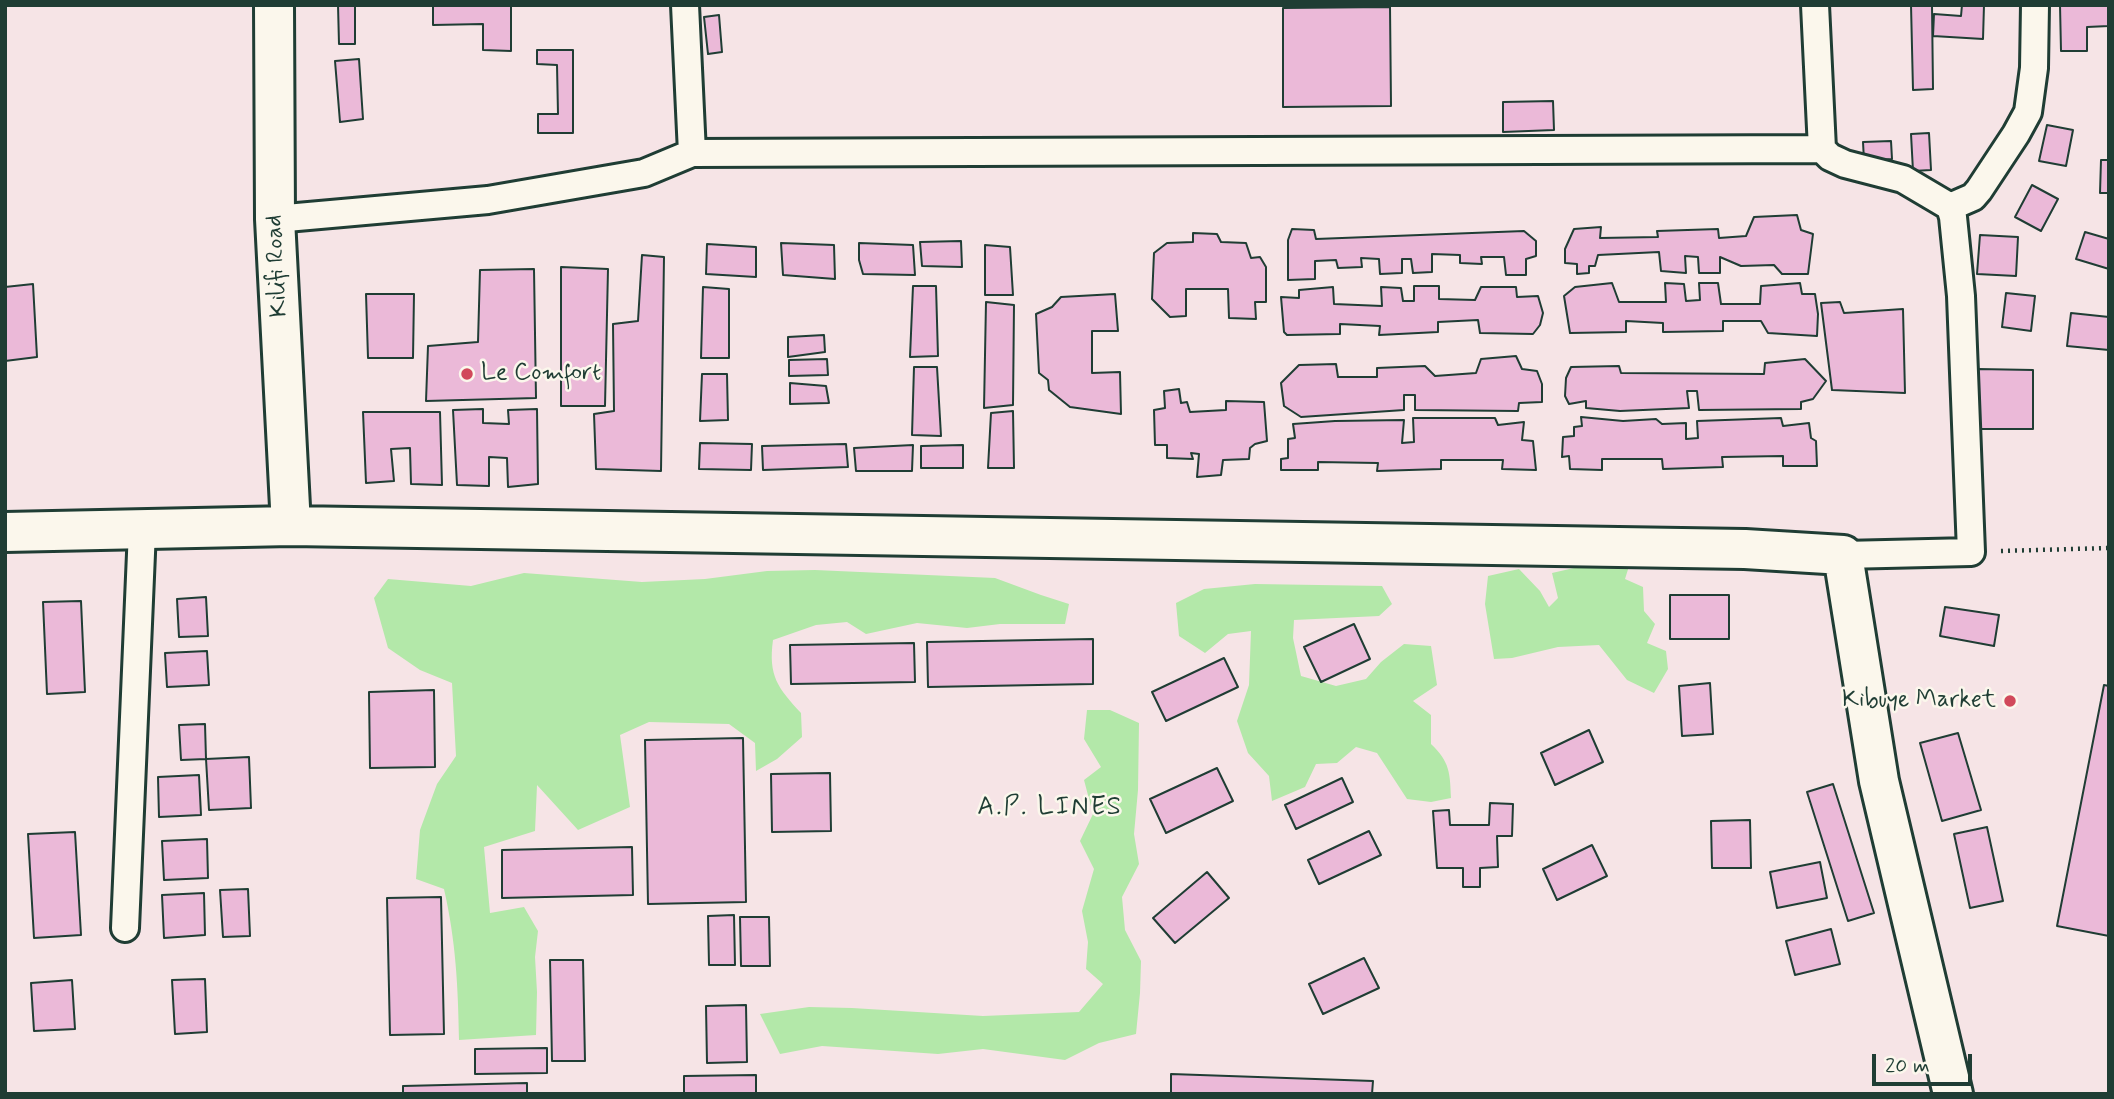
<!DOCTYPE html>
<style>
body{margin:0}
#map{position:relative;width:2114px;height:1099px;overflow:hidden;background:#f6e4e6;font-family:Mynerve,sans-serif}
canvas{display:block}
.frame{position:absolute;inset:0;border:7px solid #1f3d34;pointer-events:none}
.scale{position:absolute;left:1872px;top:1054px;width:100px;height:32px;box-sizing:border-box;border:4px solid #1f3d34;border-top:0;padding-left:9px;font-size:21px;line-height:24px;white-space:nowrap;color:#1f3d34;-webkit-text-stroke:5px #fbf7ec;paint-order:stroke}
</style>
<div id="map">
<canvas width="2114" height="1099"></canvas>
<div class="frame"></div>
<div class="scale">20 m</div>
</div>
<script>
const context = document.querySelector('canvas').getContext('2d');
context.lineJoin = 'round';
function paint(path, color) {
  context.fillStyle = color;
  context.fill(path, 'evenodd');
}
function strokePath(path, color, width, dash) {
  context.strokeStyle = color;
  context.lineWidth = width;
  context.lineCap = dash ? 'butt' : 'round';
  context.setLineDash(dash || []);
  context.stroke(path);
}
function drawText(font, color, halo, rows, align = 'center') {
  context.font = font + ' Mynerve,sans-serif';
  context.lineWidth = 5;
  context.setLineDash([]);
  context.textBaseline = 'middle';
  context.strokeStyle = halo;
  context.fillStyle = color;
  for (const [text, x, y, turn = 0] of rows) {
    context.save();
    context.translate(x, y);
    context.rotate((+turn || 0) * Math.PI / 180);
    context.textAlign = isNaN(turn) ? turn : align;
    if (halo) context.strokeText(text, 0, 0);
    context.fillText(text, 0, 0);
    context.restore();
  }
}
const green = new Path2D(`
 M 1630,563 L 1625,579 L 1643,587 L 1644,611 L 1655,624 L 1647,643 L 1666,651 L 1668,669 L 1654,693 L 1627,680 L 1599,645 L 1558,647 L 1512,658 L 1494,659 L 1485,604 L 1488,576 L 1519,569 L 1540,591 L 1549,607 L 1558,598 L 1552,573 L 1587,565 Z
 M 815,570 L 995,578 L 1041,595 L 1069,604 L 1065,624 L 1000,624 L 967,628 L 917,623 L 866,634 L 847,622 L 816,625 L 773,640 C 768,676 778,688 801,713 L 802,737 L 777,759 L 756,771 L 755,743 L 729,724 L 649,722 L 620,735 L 630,807 L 578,830 L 537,785 L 535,831 L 484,847 L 490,913 L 524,907 L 538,931 L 535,957 L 537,992 L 536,1035 L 459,1040 C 458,986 456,942 444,889 L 416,879 L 420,830 L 437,784 L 456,756 L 452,683 L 420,670 L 388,648 L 374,598 L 388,579 L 471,586 L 524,573 L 642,582 L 705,579 L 767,571 Z
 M 1255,584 L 1382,586 L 1392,604 L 1379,616 L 1294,620 L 1293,638 L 1301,676 L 1336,686 L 1366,679 L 1381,662 L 1404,644 L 1431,646 L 1437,685 L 1413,701 L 1431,715 L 1431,744 C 1450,762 1450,773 1451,798 L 1431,802 L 1407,799 L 1377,753 L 1356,747 L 1337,763 L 1316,764 L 1305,787 L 1272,801 L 1269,776 L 1248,753 L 1237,721 L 1249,685 L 1251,631 L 1228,634 L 1205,653 L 1179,636 L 1176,603 L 1204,589 Z
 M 1087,710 L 1110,710 L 1139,723 L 1138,790 L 1134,834 L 1139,864 L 1122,897 L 1125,930 L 1141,961 L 1140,993 L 1136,1034 L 1099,1043 L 1065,1060 L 983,1049 L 938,1054 L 822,1046 L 780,1054 L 760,1014 L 809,1007 L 852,1008 L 983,1016 L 1079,1012 L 1103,984 L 1086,969 L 1088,942 L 1082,911 L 1094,869 L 1080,841 L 1093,814 L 1084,780 L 1101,767 L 1084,739 Z`);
const building = new Path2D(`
 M 338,5 L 355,5 L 355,44 L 339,44 Z
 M 511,5 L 511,51 L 483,50 L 483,24 L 433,25 L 433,6 Z
 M 1911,5 L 1932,5 L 1933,89 L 1913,90 Z
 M 1962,5 L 1984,5 L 1983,39 L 1933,36 L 1934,14 L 1961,16 Z
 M 2060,5 L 2109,5 L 2109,26 L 2087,27 L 2087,51 L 2061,51 Z
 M 1390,7 L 1391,106 L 1283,107 L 1283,8 Z
 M 719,15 L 722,52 L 708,54 L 704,17 Z
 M 537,50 L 573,50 L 573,133 L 538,133 L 538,114 L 558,114 L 557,65 L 537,64 Z
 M 359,59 L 363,119 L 340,122 L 335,61 Z
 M 1553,101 L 1554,130 L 1503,132 L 1503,102 Z
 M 2047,125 L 2073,130 L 2066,166 L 2039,161 Z
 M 1929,133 L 1931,170 L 1913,171 L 1911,134 Z
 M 1891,141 L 1892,159 L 1864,161 L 1863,142 Z
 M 2101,160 L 2109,160 L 2109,193 L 2100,193 Z
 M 2032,185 L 2058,199 L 2041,231 L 2015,217 Z
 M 1797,215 L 1801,230 L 1813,234 L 1808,274 L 1782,274 L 1774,265 L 1741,266 L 1720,257 L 1720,273 L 1699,273 L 1698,257 L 1685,256 L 1686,273 L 1661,271 L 1659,252 L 1598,255 L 1595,266 L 1589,266 L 1589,273 L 1577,274 L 1577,264 L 1565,263 L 1565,249 L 1574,229 L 1601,227 L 1600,238 L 1658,237 L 1657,231 L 1718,229 L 1719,238 L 1746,236 L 1754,217 Z
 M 1292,229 L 1314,230 L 1316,239 L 1524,231 L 1536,241 L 1536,256 L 1526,259 L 1526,275 L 1506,275 L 1504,257 L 1481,257 L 1482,264 L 1460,263 L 1460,255 L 1432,254 L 1432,272 L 1413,273 L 1411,259 L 1402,259 L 1402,273 L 1380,274 L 1379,259 L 1361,258 L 1362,267 L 1338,268 L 1336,260 L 1315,261 L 1315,279 L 1288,280 L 1288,240 Z
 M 2085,232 L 2109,239 L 2109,269 L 2076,259 Z
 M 1193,233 L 1217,234 L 1221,242 L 1246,243 L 1251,258 L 1260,257 L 1266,267 L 1266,302 L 1255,302 L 1256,319 L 1229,318 L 1228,289 L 1186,289 L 1186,316 L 1170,317 L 1152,299 L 1154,253 L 1167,243 L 1193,242 Z
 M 1980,235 L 2018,237 L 2016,276 L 1977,274 Z
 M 961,241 L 962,267 L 922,266 L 920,242 Z
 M 781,243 L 834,245 L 835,279 L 783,275 Z
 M 859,243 L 913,245 L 915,275 L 863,274 L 859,260 Z
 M 707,244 L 756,247 L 756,277 L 706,274 Z
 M 985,245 L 1010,247 L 1013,295 L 985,295 Z
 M 642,255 L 664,257 L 661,471 L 596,469 L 594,414 L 614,411 L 613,324 L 638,321 Z
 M 561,267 L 608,269 L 605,406 L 561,406 Z
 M 534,269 L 536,398 L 426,401 L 428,346 L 478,342 L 480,270 Z
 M 1612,283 L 1619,302 L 1666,302 L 1665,283 L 1684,284 L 1686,301 L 1700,300 L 1699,283 L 1718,283 L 1721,304 L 1760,304 L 1761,286 L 1800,283 L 1802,294 L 1815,294 L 1818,314 L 1817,336 L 1768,333 L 1761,321 L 1723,321 L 1723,331 L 1663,332 L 1663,323 L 1626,321 L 1626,332 L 1570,333 L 1564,296 L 1575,287 Z
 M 33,284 L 37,357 L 5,361 L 5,287 Z
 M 913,286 L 936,286 L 938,356 L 910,357 Z
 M 1414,286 L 1439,286 L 1439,299 L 1475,300 L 1481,287 L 1516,287 L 1517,297 L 1538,296 L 1543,313 L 1540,325 L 1533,334 L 1480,333 L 1478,320 L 1438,322 L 1438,332 L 1379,335 L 1380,326 L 1340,324 L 1340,334 L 1287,335 L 1284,332 L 1281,297 L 1299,298 L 1299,290 L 1333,287 L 1334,304 L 1382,306 L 1381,287 L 1401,288 L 1403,301 L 1414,301 Z
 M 703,287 L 729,289 L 729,358 L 701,358 Z
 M 2006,293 L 2035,296 L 2031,331 L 2002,327 Z
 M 366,294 L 414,294 L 413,358 L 368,358 Z
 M 1115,294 L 1118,331 L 1092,331 L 1092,373 L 1120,372 L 1121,414 L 1070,407 L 1049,390 L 1048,380 L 1039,373 L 1036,314 L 1052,307 L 1061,297 Z
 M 986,302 L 1014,305 L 1013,405 L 984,408 Z
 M 1840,302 L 1844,313 L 1903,309 L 1905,393 L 1832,390 L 1821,303 Z
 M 2071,313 L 2109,317 L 2109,350 L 2067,346 Z
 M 824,335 L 825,352 L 788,357 L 788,337 Z
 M 1516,356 L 1522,369 L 1537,371 L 1542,384 L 1542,402 L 1519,403 L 1518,411 L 1415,410 L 1415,395 L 1404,395 L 1404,410 L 1301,417 L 1284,406 L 1281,383 L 1299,365 L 1336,364 L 1338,377 L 1377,377 L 1377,368 L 1425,366 L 1435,376 L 1476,373 L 1481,359 Z
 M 827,359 L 828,375 L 789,376 L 789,360 Z
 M 1805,359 L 1826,381 L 1813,399 L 1801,402 L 1801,409 L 1699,410 L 1697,391 L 1687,391 L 1689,408 L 1620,411 L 1586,408 L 1586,401 L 1569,404 L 1565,396 L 1566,378 L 1571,367 L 1619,366 L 1621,373 L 1764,374 L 1765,363 Z
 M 914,367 L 937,367 L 941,436 L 912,435 Z
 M 1978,369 L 2033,370 L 2033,429 L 1978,429 Z
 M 702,374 L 727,374 L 728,420 L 700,421 Z
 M 790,383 L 826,386 L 829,403 L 790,404 Z
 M 1179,389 L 1181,403 L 1187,402 L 1190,412 L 1226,410 L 1226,401 L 1264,402 L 1267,441 L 1255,444 L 1250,448 L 1249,459 L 1223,460 L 1221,475 L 1197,477 L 1199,454 L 1191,453 L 1193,459 L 1167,458 L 1167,445 L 1155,445 L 1154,410 L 1165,408 L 1164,391 Z
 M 483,409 L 483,423 L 509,424 L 508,410 L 537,409 L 538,484 L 508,487 L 507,458 L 489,457 L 489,486 L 457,485 L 453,410 Z
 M 1013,411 L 1014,468 L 988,468 L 991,413 Z
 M 363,412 L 440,412 L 442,485 L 411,484 L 410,448 L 391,449 L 394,481 L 366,483 Z
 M 1581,417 L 1623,421 L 1656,419 L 1662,424 L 1686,423 L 1686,439 L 1698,438 L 1697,421 L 1781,418 L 1783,426 L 1809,423 L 1811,438 L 1816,441 L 1817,466 L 1783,466 L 1783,456 L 1722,457 L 1723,467 L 1663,469 L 1662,459 L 1602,459 L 1602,470 L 1570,469 L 1569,456 L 1562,457 L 1563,437 L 1574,436 L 1574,427 L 1582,426 Z
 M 1413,418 L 1495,418 L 1498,425 L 1524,422 L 1522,440 L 1533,441 L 1536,470 L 1502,469 L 1503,460 L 1441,460 L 1441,469 L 1377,471 L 1378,463 L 1318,462 L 1318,470 L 1281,470 L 1281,459 L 1288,458 L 1288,439 L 1295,438 L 1293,424 L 1335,421 L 1404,420 L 1402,443 L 1414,442 Z
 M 700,443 L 752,444 L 751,470 L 699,469 Z
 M 846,444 L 848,467 L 763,470 L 762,446 Z
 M 913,445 L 912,471 L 856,471 L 854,448 Z
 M 963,445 L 963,468 L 921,468 L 921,446 Z
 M 1670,595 L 1729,595 L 1729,639 L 1670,639 Z
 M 206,597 L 208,636 L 179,637 L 177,599 Z
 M 81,601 L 85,692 L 47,694 L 43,602 Z
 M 1945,607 L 1999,615 L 1994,646 L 1940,636 Z
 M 1354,624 L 1370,659 L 1321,682 L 1304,647 Z
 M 1093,639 L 1093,684 L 928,687 L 927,642 Z
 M 914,643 L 915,682 L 791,684 L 790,645 Z
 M 207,651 L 209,685 L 167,687 L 165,653 Z
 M 1224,658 L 1238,687 L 1166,721 L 1152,692 Z
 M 1710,683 L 1713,734 L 1682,736 L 1679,686 Z
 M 2104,685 L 2109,686 L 2109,936 L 2057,926 Z
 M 434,690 L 435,767 L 370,768 L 369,692 Z
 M 205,724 L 206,759 L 181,760 L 179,725 Z
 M 1589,730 L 1603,762 L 1555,785 L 1541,753 Z
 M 1958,733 L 1981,810 L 1942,821 L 1920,743 Z
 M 743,738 L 746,902 L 648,904 L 645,740 Z
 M 249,757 L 251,808 L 209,810 L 206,759 Z
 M 1217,768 L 1233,801 L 1166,833 L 1150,799 Z
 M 830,773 L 831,831 L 772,832 L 771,774 Z
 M 199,775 L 201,815 L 159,817 L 158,777 Z
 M 1342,778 L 1353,802 L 1296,829 L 1285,805 Z
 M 1833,784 L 1874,913 L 1848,921 L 1807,792 Z
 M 1490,803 L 1513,804 L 1512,836 L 1497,836 L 1498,867 L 1480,868 L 1480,887 L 1463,887 L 1463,868 L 1437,868 L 1433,811 L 1449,810 L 1450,825 L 1489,825 Z
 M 1750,820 L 1751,868 L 1712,868 L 1711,821 Z
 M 1987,827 L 2003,901 L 1970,908 L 1954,834 Z
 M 1369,831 L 1381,855 L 1319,884 L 1308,860 Z
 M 75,832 L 81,935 L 34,938 L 28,834 Z
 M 207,839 L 208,878 L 164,880 L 162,841 Z
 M 1592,845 L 1607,876 L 1557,900 L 1543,869 Z
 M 632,847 L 633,895 L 502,898 L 502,850 Z
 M 1820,862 L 1827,898 L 1777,908 L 1770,872 Z
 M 1207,872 L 1229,898 L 1175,943 L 1153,918 Z
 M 248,889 L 250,936 L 223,937 L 220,890 Z
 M 204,893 L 205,935 L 164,938 L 162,895 Z
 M 441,897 L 444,1034 L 390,1035 L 387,898 Z
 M 734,915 L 735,965 L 709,965 L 708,916 Z
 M 740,917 L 769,917 L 770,966 L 741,966 Z
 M 1831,929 L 1840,964 L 1795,975 L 1786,941 Z
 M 1364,958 L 1379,988 L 1323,1014 L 1309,984 Z
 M 550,960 L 583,960 L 585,1061 L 552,1061 Z
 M 205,979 L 207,1032 L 175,1034 L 172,980 Z
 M 72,980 L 75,1029 L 34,1031 L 31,983 Z
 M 746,1005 L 747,1062 L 707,1063 L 706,1006 Z
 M 547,1048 L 547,1073 L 475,1074 L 475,1049 Z
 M 1171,1074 L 1373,1081 L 1372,1094 L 1171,1094 Z
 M 756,1075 L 756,1094 L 684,1094 L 684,1076 Z
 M 527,1083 L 527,1094 L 403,1094 L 403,1086 Z`);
const path = new Path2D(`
 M 2001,551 L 2109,548`);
const street = new Path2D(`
 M 685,5 L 692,153
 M 1815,5 L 1822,149 L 1830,157 L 1845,164 L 1903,179 L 1947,205 L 1950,207 L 1953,217 L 1961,296 L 1971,552 L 1843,555
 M 1950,207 L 1973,197 L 1979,190 L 2016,134 L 2028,112 L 2034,68 L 2035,5
 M 275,219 L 488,200 L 644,173 L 692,153 L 1822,149
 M 125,928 L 142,530`);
const secondary = new Path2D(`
 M 274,5 L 275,219 L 291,526
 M 5,532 L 291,526 L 1745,549 L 1843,555 L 1879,781 L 1953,1094`);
const markers = [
 [467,374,7,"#d1495b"],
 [2010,701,7,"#d1495b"]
];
const streetNames = [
 ["Kilifi Road",278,266,-93]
];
const poiNames = [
 ["Le Comfort",481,374],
 ["Kibuye Market",1996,701,"right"]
];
const neighbourhoodNames = [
 ["A.P. LINES",1050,809]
];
paint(green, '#b3e8a9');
paint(building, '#ebb9d8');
strokePath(building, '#1f3d34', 2);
strokePath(street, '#1f3d34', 32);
strokePath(secondary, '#1f3d34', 44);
strokePath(path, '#1f3d34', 4.5, [2, 5]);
strokePath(street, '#fbf7ec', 26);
strokePath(secondary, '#fbf7ec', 38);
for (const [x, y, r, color] of markers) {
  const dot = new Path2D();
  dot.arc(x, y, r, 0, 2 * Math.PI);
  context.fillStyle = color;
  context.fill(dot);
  strokePath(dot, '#fbf7ec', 2.5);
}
drawText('24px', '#1f3d34', '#fbf7ec', streetNames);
drawText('24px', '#1f3d34', '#fbf7ec', poiNames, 'left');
context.letterSpacing = '2px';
drawText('26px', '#1f3d34', '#fbf7ec', neighbourhoodNames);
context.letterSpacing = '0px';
</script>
